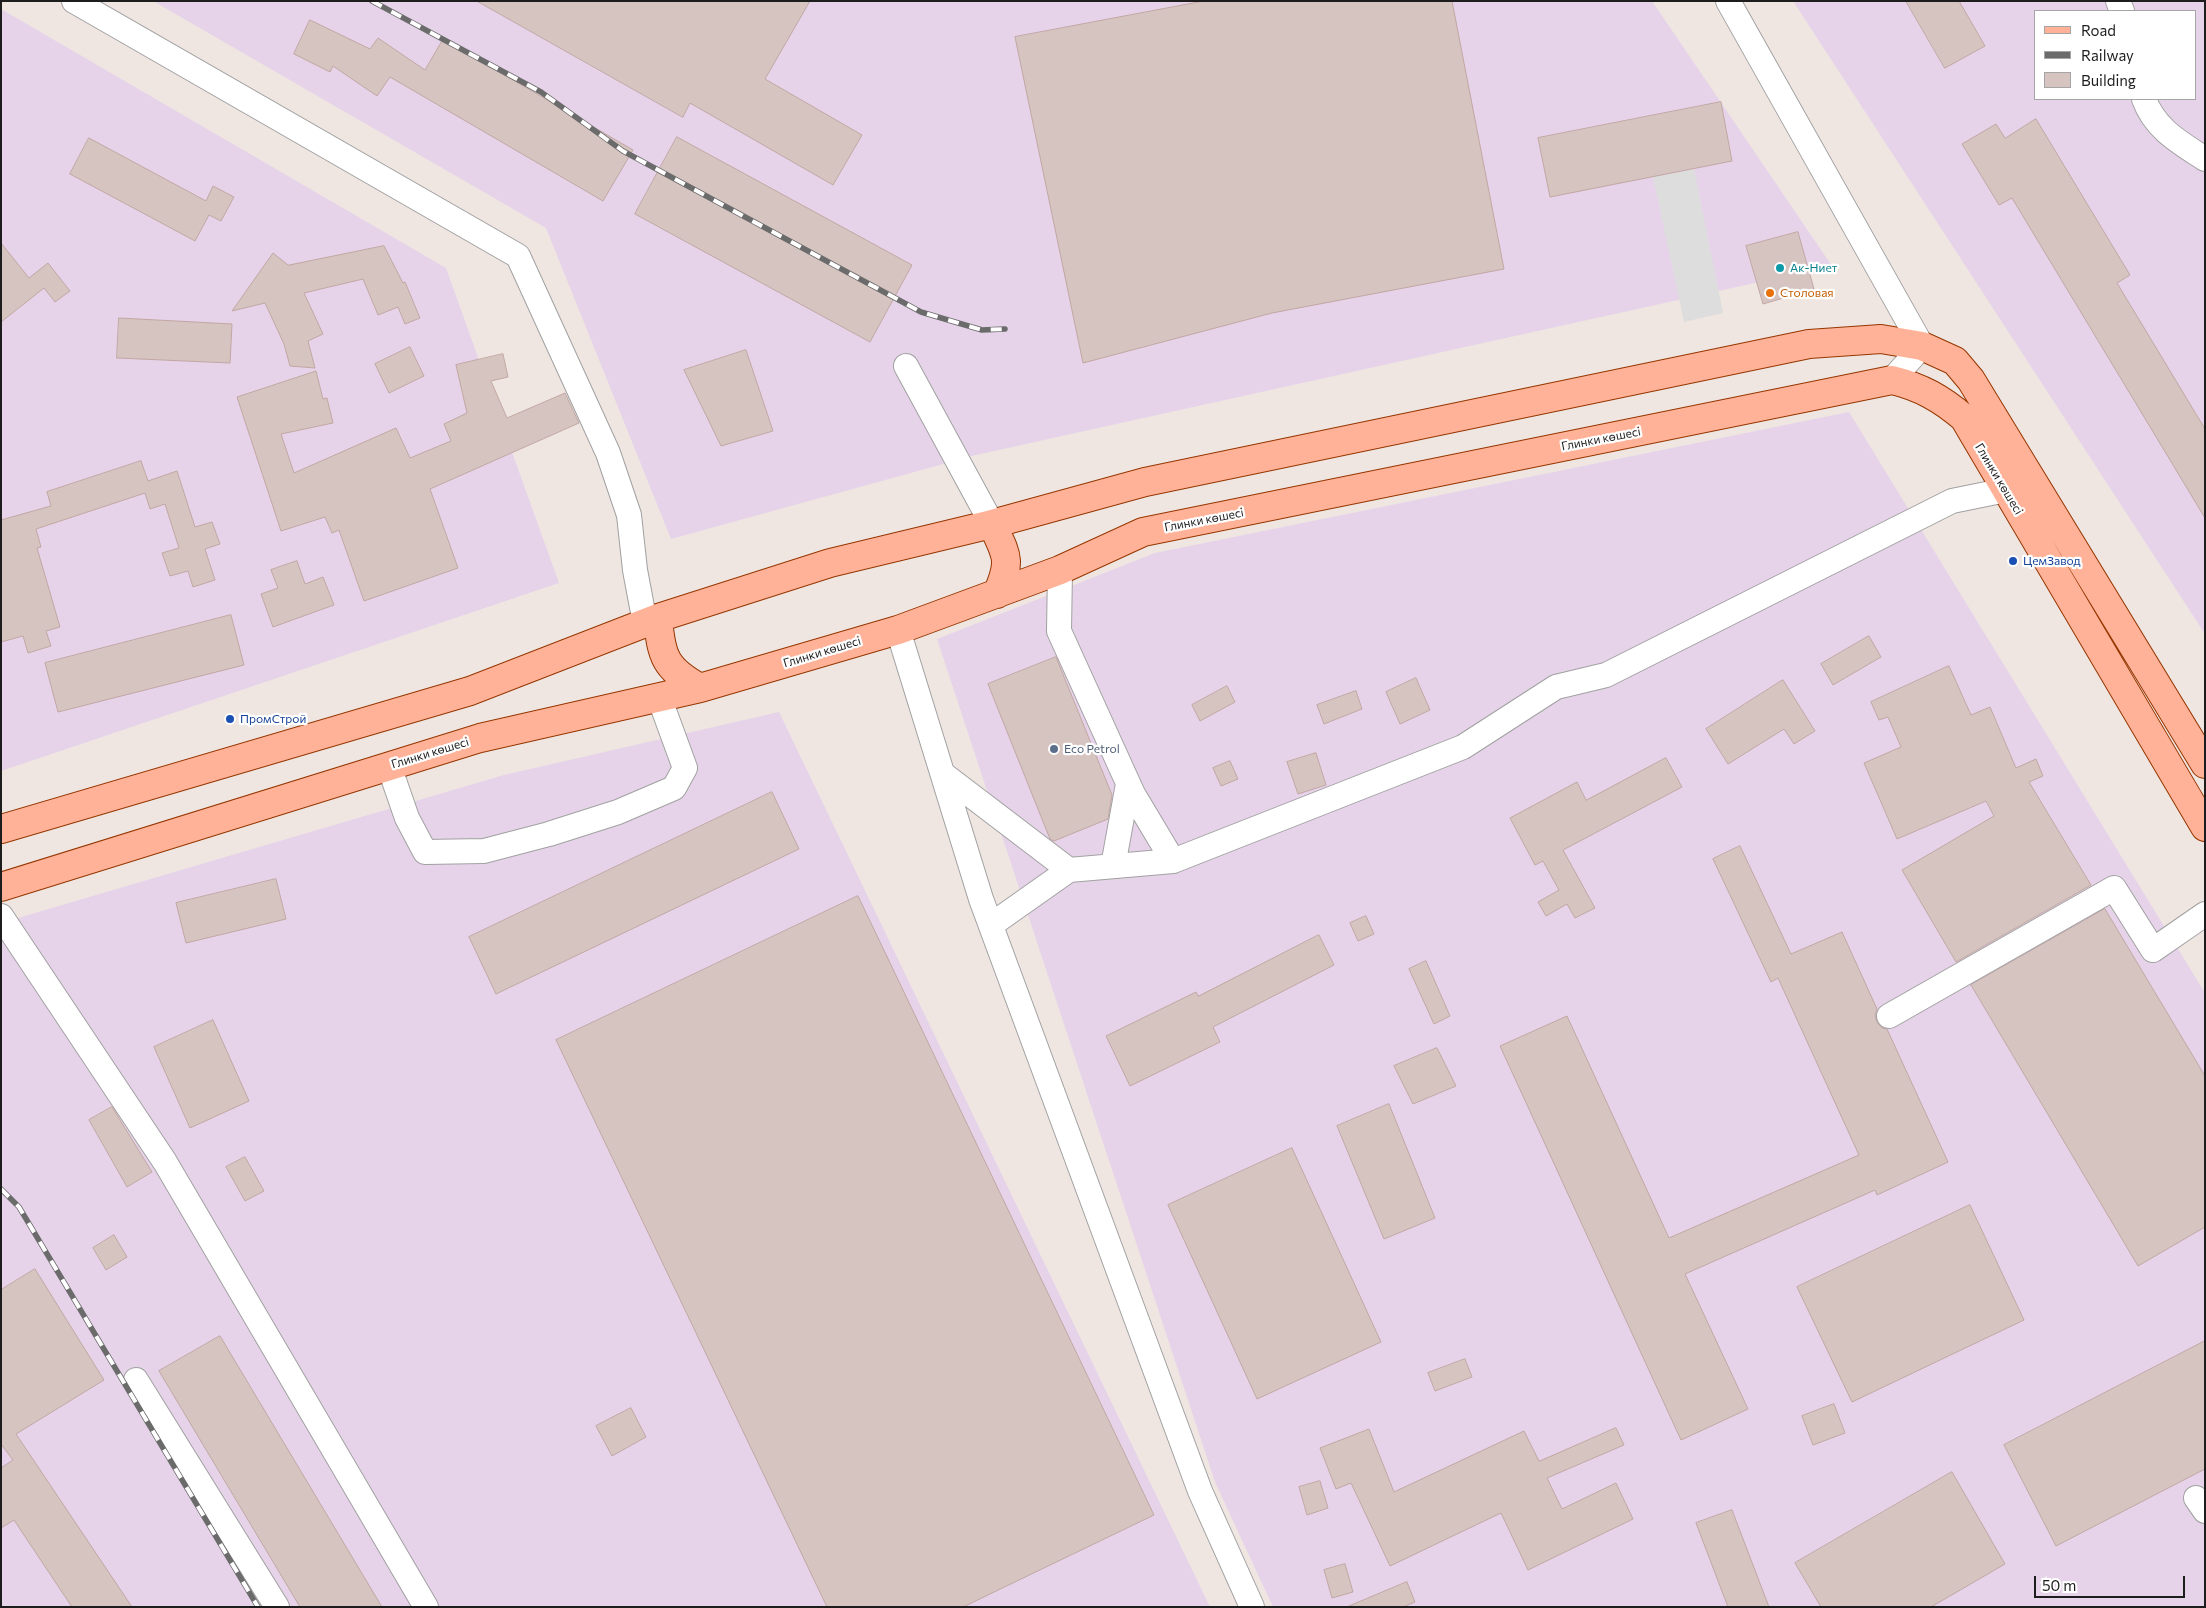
<!DOCTYPE html>
<meta charset="utf-8">
<style>
body{margin:0}
#map{position:relative;width:2206px;height:1608px;overflow:hidden;background:#efe6e2;font-family:Commissioner,sans-serif}
canvas{display:block}
.frame{position:absolute;inset:0;border:2px solid #1d1d1d;pointer-events:none}
.legend{position:absolute;left:2034px;top:10px;width:162px;height:90px;box-sizing:border-box;background:#fff;border:1px solid #a5a5a5;margin:0;padding:6px 9px;list-style:none;font-size:15px;color:#1d1d1d}
.legend li{display:flex;align-items:center;gap:10px;height:25px}
.legend b{width:25px;border:1px solid #a5a5a5}
.scale{position:absolute;left:2034px;top:1576px;width:151px;height:22px;box-sizing:border-box;border:2px solid #1d1d1d;border-top:0;padding-left:6px;font-size:15px;line-height:18px;white-space:nowrap;color:#1d1d1d;-webkit-text-stroke:4px #fff;paint-order:stroke}
</style>
<div id="map">
<canvas width="2206" height="1608"></canvas>
<div class="frame"></div>
<ul class="legend">
<li><b style="height:6px;background:#ffb297"></b>Road</li>
<li><b style="height:6px;background:#6b6b6b"></b>Railway</li>
<li><b style="height:14px;background:#d6c4c1"></b>Building</li>
</ul>
<div class="scale">50 m</div>
</div>
<script>
const context = document.querySelector('canvas').getContext('2d');
context.lineJoin = 'round';
function paint(path, color) {
  context.fillStyle = color;
  context.fill(path, 'evenodd');
}
function strokePath(path, color, width, dash) {
  context.strokeStyle = color;
  context.lineWidth = width;
  context.lineCap = dash ? 'butt' : 'round';
  context.setLineDash(dash || []);
  context.stroke(path);
}
function drawText(font, color, halo, rows, align = 'center') {
  context.font = font + ' Commissioner,sans-serif';
  context.lineWidth = 4.5;
  context.setLineDash([]);
  context.textBaseline = 'middle';
  context.strokeStyle = halo;
  context.fillStyle = color;
  for (const [text, x, y, turn = 0] of rows) {
    context.save();
    context.translate(x, y);
    context.rotate((+turn || 0) * Math.PI / 180);
    context.textAlign = isNaN(turn) ? turn : align;
    if (halo) context.strokeText(text, 0, 0);
    context.fillText(text, 0, 0);
    context.restore();
  }
}
const industrial = new Path2D(`
 M 153,1 L 1652,1 L 1832,266 L 976,455 L 671,539 L 546,228 Z
 M 1793,1 L 2205,1 L 2205,634 ZM 2035,11 L 2195,11 L 2195,99 L 2035,99 Z
 M 1,9 L 446,268 L 559,583 L 1,771 Z
 M 1849,412 L 2205,993 L 2205,1607 L 1273,1607 L 1215,1482 L 937,639 L 1155,553 Z
 M 779,712 L 1210,1607 L 1,1607 L 1,923 L 504,775 Z`);
const parking = new Path2D(`
 M 1694,169 L 1723,313 L 1684,322 L 1653,177 Z`);
const building = new Path2D(`
 M 477,1 L 810,1 L 765,79 L 862,135 L 833,185 L 690,103 L 683,117 Z
 M 1204,1 L 1452,1 L 1504,269 L 1272,313 L 1083,363 L 1015,37 Z
 M 1906,1 L 1959,1 L 1985,46 L 1945,68 Z
 M 310,20 L 370,49 L 378,38 L 425,70 L 443,39 L 633,150 L 603,201 L 390,77 L 377,96 L 333,66 L 330,72 L 294,54 Z
 M 1721,102 L 1732,161 L 1550,197 L 1538,138 Z
 M 2036,119 L 2130,275 L 2117,283 L 2205,429 L 2205,518 L 2012,198 L 1999,205 L 1962,144 L 1996,124 L 2005,138 Z
 M 677,137 L 912,265 L 870,342 L 635,214 Z
 M 89,138 L 206,201 L 213,186 L 234,197 L 221,221 L 209,215 L 195,241 L 70,174 Z
 M 1798,232 L 1814,289 L 1763,304 L 1746,246 Z
 M 1,243 L 29,278 L 48,263 L 70,291 L 55,302 L 44,288 L 1,322 Z
 M 384,246 L 403,283 L 405,282 L 420,318 L 405,324 L 398,307 L 378,315 L 363,279 L 304,293 L 323,334 L 308,341 L 315,368 L 290,366 L 284,344 L 265,303 L 232,311 L 273,253 L 288,265 Z
 M 119,318 L 232,324 L 230,363 L 117,358 Z
 M 410,347 L 424,376 L 389,393 L 375,364 Z
 M 746,350 L 773,431 L 721,446 L 684,370 Z
 M 503,354 L 508,377 L 491,381 L 507,418 L 565,393 L 579,423 L 430,489 L 458,568 L 364,601 L 339,530 L 332,533 L 325,517 L 281,531 L 237,397 L 316,371 L 323,399 L 327,398 L 333,423 L 281,434 L 294,473 L 396,428 L 410,458 L 451,441 L 444,424 L 467,413 L 456,365 Z
 M 141,461 L 148,481 L 177,471 L 195,527 L 212,522 L 220,544 L 205,549 L 215,580 L 193,587 L 188,571 L 170,576 L 162,553 L 179,548 L 165,504 L 150,509 L 145,493 L 36,529 L 41,547 L 37,548 L 60,627 L 46,631 L 51,646 L 28,653 L 23,636 L 1,642 L 1,520 L 51,506 L 47,492 Z
 M 297,561 L 305,584 L 323,577 L 334,605 L 273,627 L 261,594 L 278,588 L 271,570 Z
 M 231,615 L 244,665 L 58,712 L 45,663 Z
 M 1869,636 L 1881,657 L 1833,685 L 1821,664 Z
 M 1056,657 L 1112,795 L 1108,819 L 1054,841 L 1050,839 L 988,684 Z
 M 1949,666 L 1971,715 L 1990,707 L 2016,768 L 2036,759 L 2043,776 L 2029,782 L 2091,885 L 1956,962 L 1902,870 L 1994,816 L 1986,801 L 1897,839 L 1864,763 L 1901,747 L 1888,717 L 1879,720 L 1871,702 Z
 M 1416,678 L 1430,710 L 1400,724 L 1386,692 Z
 M 1783,680 L 1815,731 L 1794,744 L 1784,729 L 1728,764 L 1706,729 Z
 M 1227,686 L 1235,702 L 1200,721 L 1192,705 Z
 M 1356,691 L 1362,709 L 1324,724 L 1317,705 Z
 M 1316,753 L 1326,785 L 1298,794 L 1287,762 Z
 M 1666,758 L 1682,787 L 1563,850 L 1595,908 L 1575,918 L 1567,904 L 1546,916 L 1538,902 L 1559,890 L 1543,861 L 1535,865 L 1510,818 L 1577,782 L 1586,800 Z
 M 1230,761 L 1238,779 L 1221,786 L 1213,768 Z
 M 772,792 L 799,849 L 496,994 L 469,937 Z
 M 1740,846 L 1791,954 L 1842,932 L 1877,1009 L 1875,1015 L 1877,1022 L 1882,1028 L 1887,1029 L 1948,1162 L 1877,1195 L 1875,1190 L 1685,1274 L 1748,1409 L 1681,1440 L 1500,1046 L 1567,1016 L 1669,1238 L 1859,1155 L 1778,978 L 1771,982 L 1713,859 Z
 M 276,879 L 286,919 L 186,943 L 176,903 Z
 M 858,896 L 1154,1515 L 963,1607 L 827,1607 L 556,1040 Z
 M 2105,909 L 2205,1076 L 2205,1227 L 2138,1266 L 1971,985 Z
 M 1366,916 L 1374,934 L 1358,941 L 1350,923 Z
 M 1319,935 L 1334,965 L 1213,1027 L 1220,1042 L 1130,1086 L 1106,1036 L 1196,992 L 1198,996 Z
 M 1426,961 L 1450,1016 L 1434,1024 L 1409,969 Z
 M 213,1020 L 249,1101 L 190,1128 L 154,1047 Z
 M 1437,1048 L 1456,1086 L 1413,1104 L 1394,1066 Z
 M 1389,1104 L 1435,1218 L 1384,1239 L 1337,1126 Z
 M 112,1107 L 152,1172 L 127,1187 L 89,1120 Z
 M 1292,1148 L 1381,1342 L 1257,1399 L 1168,1205 Z
 M 245,1157 L 264,1191 L 245,1201 L 226,1167 Z
 M 1970,1205 L 2024,1320 L 1852,1402 L 1797,1287 Z
 M 114,1235 L 127,1257 L 106,1270 L 93,1248 Z
 M 35,1269 L 104,1380 L 16,1434 L 132,1607 L 72,1607 L 14,1520 L 1,1528 L 1,1468 L 13,1460 L 1,1444 L 1,1290 Z
 M 220,1336 L 382,1607 L 300,1607 L 159,1371 Z
 M 2205,1341 L 2205,1469 L 2056,1546 L 2004,1445 Z
 M 1465,1359 L 1472,1377 L 1435,1391 L 1428,1373 Z
 M 1834,1404 L 1845,1433 L 1813,1445 L 1802,1416 Z
 M 631,1408 L 646,1437 L 612,1456 L 596,1426 Z
 M 1616,1428 L 1624,1445 L 1547,1478 L 1562,1509 L 1616,1483 L 1633,1519 L 1528,1570 L 1501,1513 L 1390,1566 L 1351,1483 L 1336,1489 L 1320,1448 L 1369,1429 L 1394,1492 L 1524,1431 L 1539,1461 Z
 M 1952,1472 L 2005,1564 L 1931,1607 L 1821,1607 L 1795,1563 Z
 M 1320,1481 L 1328,1508 L 1307,1515 L 1299,1487 Z
 M 1732,1510 L 1769,1607 L 1728,1607 L 1696,1523 Z
 M 1345,1564 L 1353,1592 L 1332,1598 L 1324,1570 Z
 M 1407,1582 L 1415,1602 L 1403,1607 L 1347,1607 Z`);
const minor = new Path2D(`
 M 74,1 L 518,256 L 608,453 L 629,515 L 635,570 L 645,623
 M 1728,1 L 1922,346 L 1892,380
 M 2118,1 L 2122,11
 M 2144,99 C 2155,129 2179,142 2205,159
 M 906,366 L 992,524
 M 1060,570 L 1059,631 L 1133,794 L 1173,861
 M 898,630 L 981,899 L 1200,1491 L 1252,1607
 M 389,766 L 407,818 L 425,852 L 484,851 L 549,834 L 618,812 L 674,788 L 685,768 L 659,697
 M 943,774 L 1069,870
 M 1113,866 L 1128,784
 M 1,916 L 165,1162 L 426,1607
 M 991,925 L 1069,870 L 1173,861 L 1463,747 L 1556,687 L 1606,675 L 1952,501 L 2006,490
 M 1889,1016 L 2114,888 L 2153,950 L 2205,914
 M 136,1380 L 277,1607
 M 2196,1498 L 2205,1511`);
const major = new Path2D(`
 M 992,524 C 1007,556 1012,560 997,594
 M 658,618 C 661,656 665,669 700,688
 M 1,829 L 470,691 L 658,618 L 830,563 L 992,524 L 1145,482 L 1809,344 L 1881,339 L 1922,346 L 1955,361 L 1971,380 L 2205,764
 M 1,887 L 480,738 L 700,688 L 898,630 L 1060,570 L 1143,532 L 1892,380 C 1921,387 1942,399 1964,418 L 2205,827`);
const rail = new Path2D(`
 M 372,1 L 541,92 L 623,151 L 921,312 L 982,330 L 1005,329
 M 1,1189 L 19,1207 L 258,1607`);
const markers = [
 [1780,268,5,"#0f9aa8"],
 [1770,293,5,"#e8710a"],
 [2013,561,5,"#1a4fb4"],
 [230,719,5,"#1a4fb4"],
 [1054,749,5,"#5c6f8a"]
];
const cultureNames = [
 ["Ак-Ниет",1790,268]
];
const foodNames = [
 ["Столовая",1780,293]
];
const streetNames = [
 ["Глинки көшесі",1601,439,-11],
 ["Глинки көшесі",1999,479,59],
 ["Глинки көшесі",1204,520,-11],
 ["Глинки көшесі",822,652,-17],
 ["Глинки көшесі",430,753,-17]
];
const transitNames = [
 ["ЦемЗавод",2023,561],
 ["ПромСтрой",240,719]
];
const serviceNames = [
 ["Eco Petrol",1064,749]
];
paint(industrial, '#e6d3e9');
paint(parking, '#ddd');
paint(building, '#d6c4c1');
strokePath(building, '#c2a7a3', 1);
strokePath(minor, '#a1a1a1', 26);
strokePath(major, '#963600', 30);
strokePath(minor, '#fff', 24);
strokePath(major, '#ffb297', 28);
strokePath(rail, '#6b6b6b', 5.5);
strokePath(rail, '#fff', 4, [11]);
for (const [x, y, r, color] of markers) {
  const dot = new Path2D();
  dot.arc(x, y, r, 0, 2 * Math.PI);
  context.fillStyle = color;
  context.fill(dot);
  strokePath(dot, '#fff', 2);
}
drawText('12px', '#0d838f', '#fff', cultureNames, 'left');
drawText('12px', '#c56008', '#fff', foodNames, 'left');
drawText('12px', '#1d1d1d', '#fff', streetNames);
drawText('12px', '#164399', '#fff', transitNames, 'left');
drawText('12px', '#4e5e75', '#fff', serviceNames, 'left');
</script>
